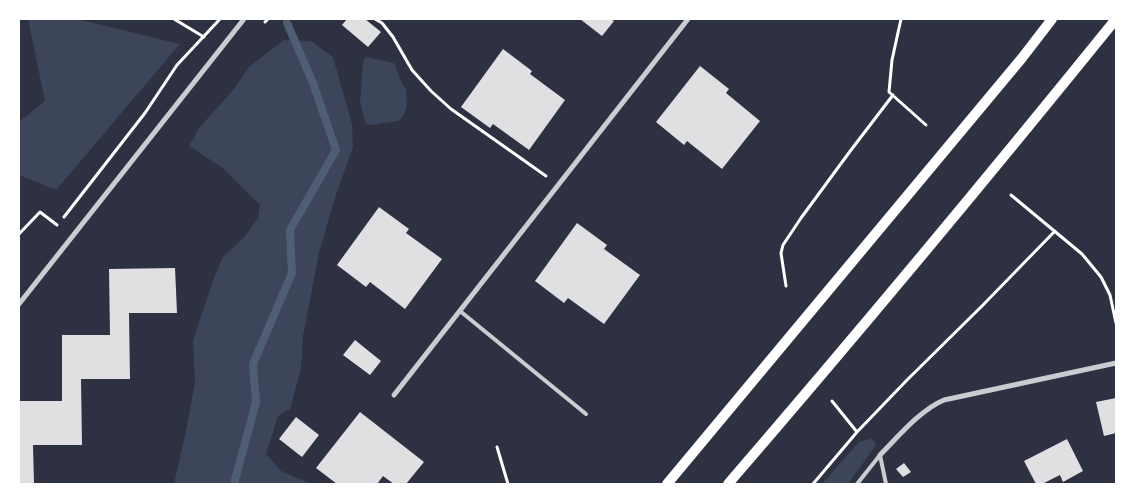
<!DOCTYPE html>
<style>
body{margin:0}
#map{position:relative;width:1135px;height:503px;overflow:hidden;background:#2d3142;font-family:"Crimson Pro",serif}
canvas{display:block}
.frame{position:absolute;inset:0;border:20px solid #fff;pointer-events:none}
</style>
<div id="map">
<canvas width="1135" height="503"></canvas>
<div class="frame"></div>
</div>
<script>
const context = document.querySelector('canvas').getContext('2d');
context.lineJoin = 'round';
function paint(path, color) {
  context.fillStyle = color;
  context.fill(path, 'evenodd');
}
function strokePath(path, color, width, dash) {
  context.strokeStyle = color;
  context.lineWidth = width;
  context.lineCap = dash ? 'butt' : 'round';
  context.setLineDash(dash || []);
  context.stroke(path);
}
const green = new Path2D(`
 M 28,19 L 77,19 L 180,44 L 56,190 L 19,175 L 19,122 L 45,101 Z
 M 284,40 L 311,41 L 333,57 L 352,124 L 353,148 L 337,191 L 319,253 L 303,336 L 301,369 L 290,409 L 278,416 L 266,454 L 281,471 L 311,484 L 174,484 L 188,421 L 195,381 L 193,340 L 214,278 L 223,257 L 244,237 L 258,218 L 260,205 L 223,168 L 189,146 L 199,128 L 234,89 L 249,67 L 267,53 Z
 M 366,57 L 394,63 L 401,81 L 406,90 L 407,104 L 404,115 L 398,121 L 371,125 L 365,123 L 360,101 L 363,62 Z
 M 872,438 L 876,445 L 848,484 L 822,484 L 859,442 Z`);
const stream = new Path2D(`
 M 234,484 L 256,402 L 253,364 L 292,273 L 290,230 L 336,150 L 313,83 L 287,23`);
const building = new Path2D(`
 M 347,19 L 365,19 L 381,32 L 368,47 L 342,25 Z
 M 580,19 L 610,19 L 614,21 L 602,36 Z
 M 503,49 L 532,71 L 530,74 L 565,100 L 529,150 L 493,124 L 490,128 L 461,107 Z
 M 700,66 L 729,89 L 726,93 L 760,121 L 722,169 L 687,141 L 684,145 L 656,122 Z
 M 379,207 L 409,229 L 406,233 L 442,259 L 405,309 L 370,282 L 366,287 L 337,265 Z
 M 577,223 L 607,245 L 604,249 L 640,275 L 604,324 L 568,298 L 564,303 L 535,281 Z
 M 175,268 L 177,313 L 129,313 L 130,379 L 81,379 L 82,445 L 33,445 L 34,484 L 19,484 L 19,401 L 62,401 L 62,335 L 110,335 L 109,269 Z
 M 355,340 L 381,361 L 370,375 L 343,355 Z
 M 1116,398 L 1116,433 L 1104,436 L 1096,402 Z
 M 360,412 L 424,462 L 406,484 L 394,484 L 383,476 L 377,484 L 337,484 L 316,468 Z
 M 296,417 L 319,435 L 302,457 L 279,439 Z
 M 1067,439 L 1083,471 L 1063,482 L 1060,475 L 1042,484 L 1036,484 L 1024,461 Z
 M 904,463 L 911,472 L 903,477 L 896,469 Z`);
const path = new Path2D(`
 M 174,19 L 204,37
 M 375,19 L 382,23 L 393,37 L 412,70 L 431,91 L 451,109 L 546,176
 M 901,19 L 892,60 L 889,92 L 926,125
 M 265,22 L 268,19
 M 1011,195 L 1082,254 L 1101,277 L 1110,295 L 1116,323
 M 64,217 L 145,113 L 177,65 L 220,19
 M 19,234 L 40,212 L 57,225
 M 786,286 L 781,253 L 783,245 L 801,218 L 851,150 L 893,95
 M 832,401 L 857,432
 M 497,447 L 508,484
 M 813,484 L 857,432 L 907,380 L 982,306 L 1055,231`);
const service = new Path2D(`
 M 460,311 L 586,414
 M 880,455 L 886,484
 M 857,484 L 880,455`);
const minor = new Path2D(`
 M 19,304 L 244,19
 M 394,395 L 688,19
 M 880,455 C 898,437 920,410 944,400 L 1116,363`);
const secondary = new Path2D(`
 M 667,484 L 1022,58 L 1052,19
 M 728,484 C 860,331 989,176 1116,19`);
paint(green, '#3c4559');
strokePath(stream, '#4f5d75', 8);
paint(building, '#e0e0e3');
strokePath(path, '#fff', 3);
strokePath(service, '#caccd0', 4);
strokePath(minor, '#caccd0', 5);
strokePath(secondary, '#fff', 10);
</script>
